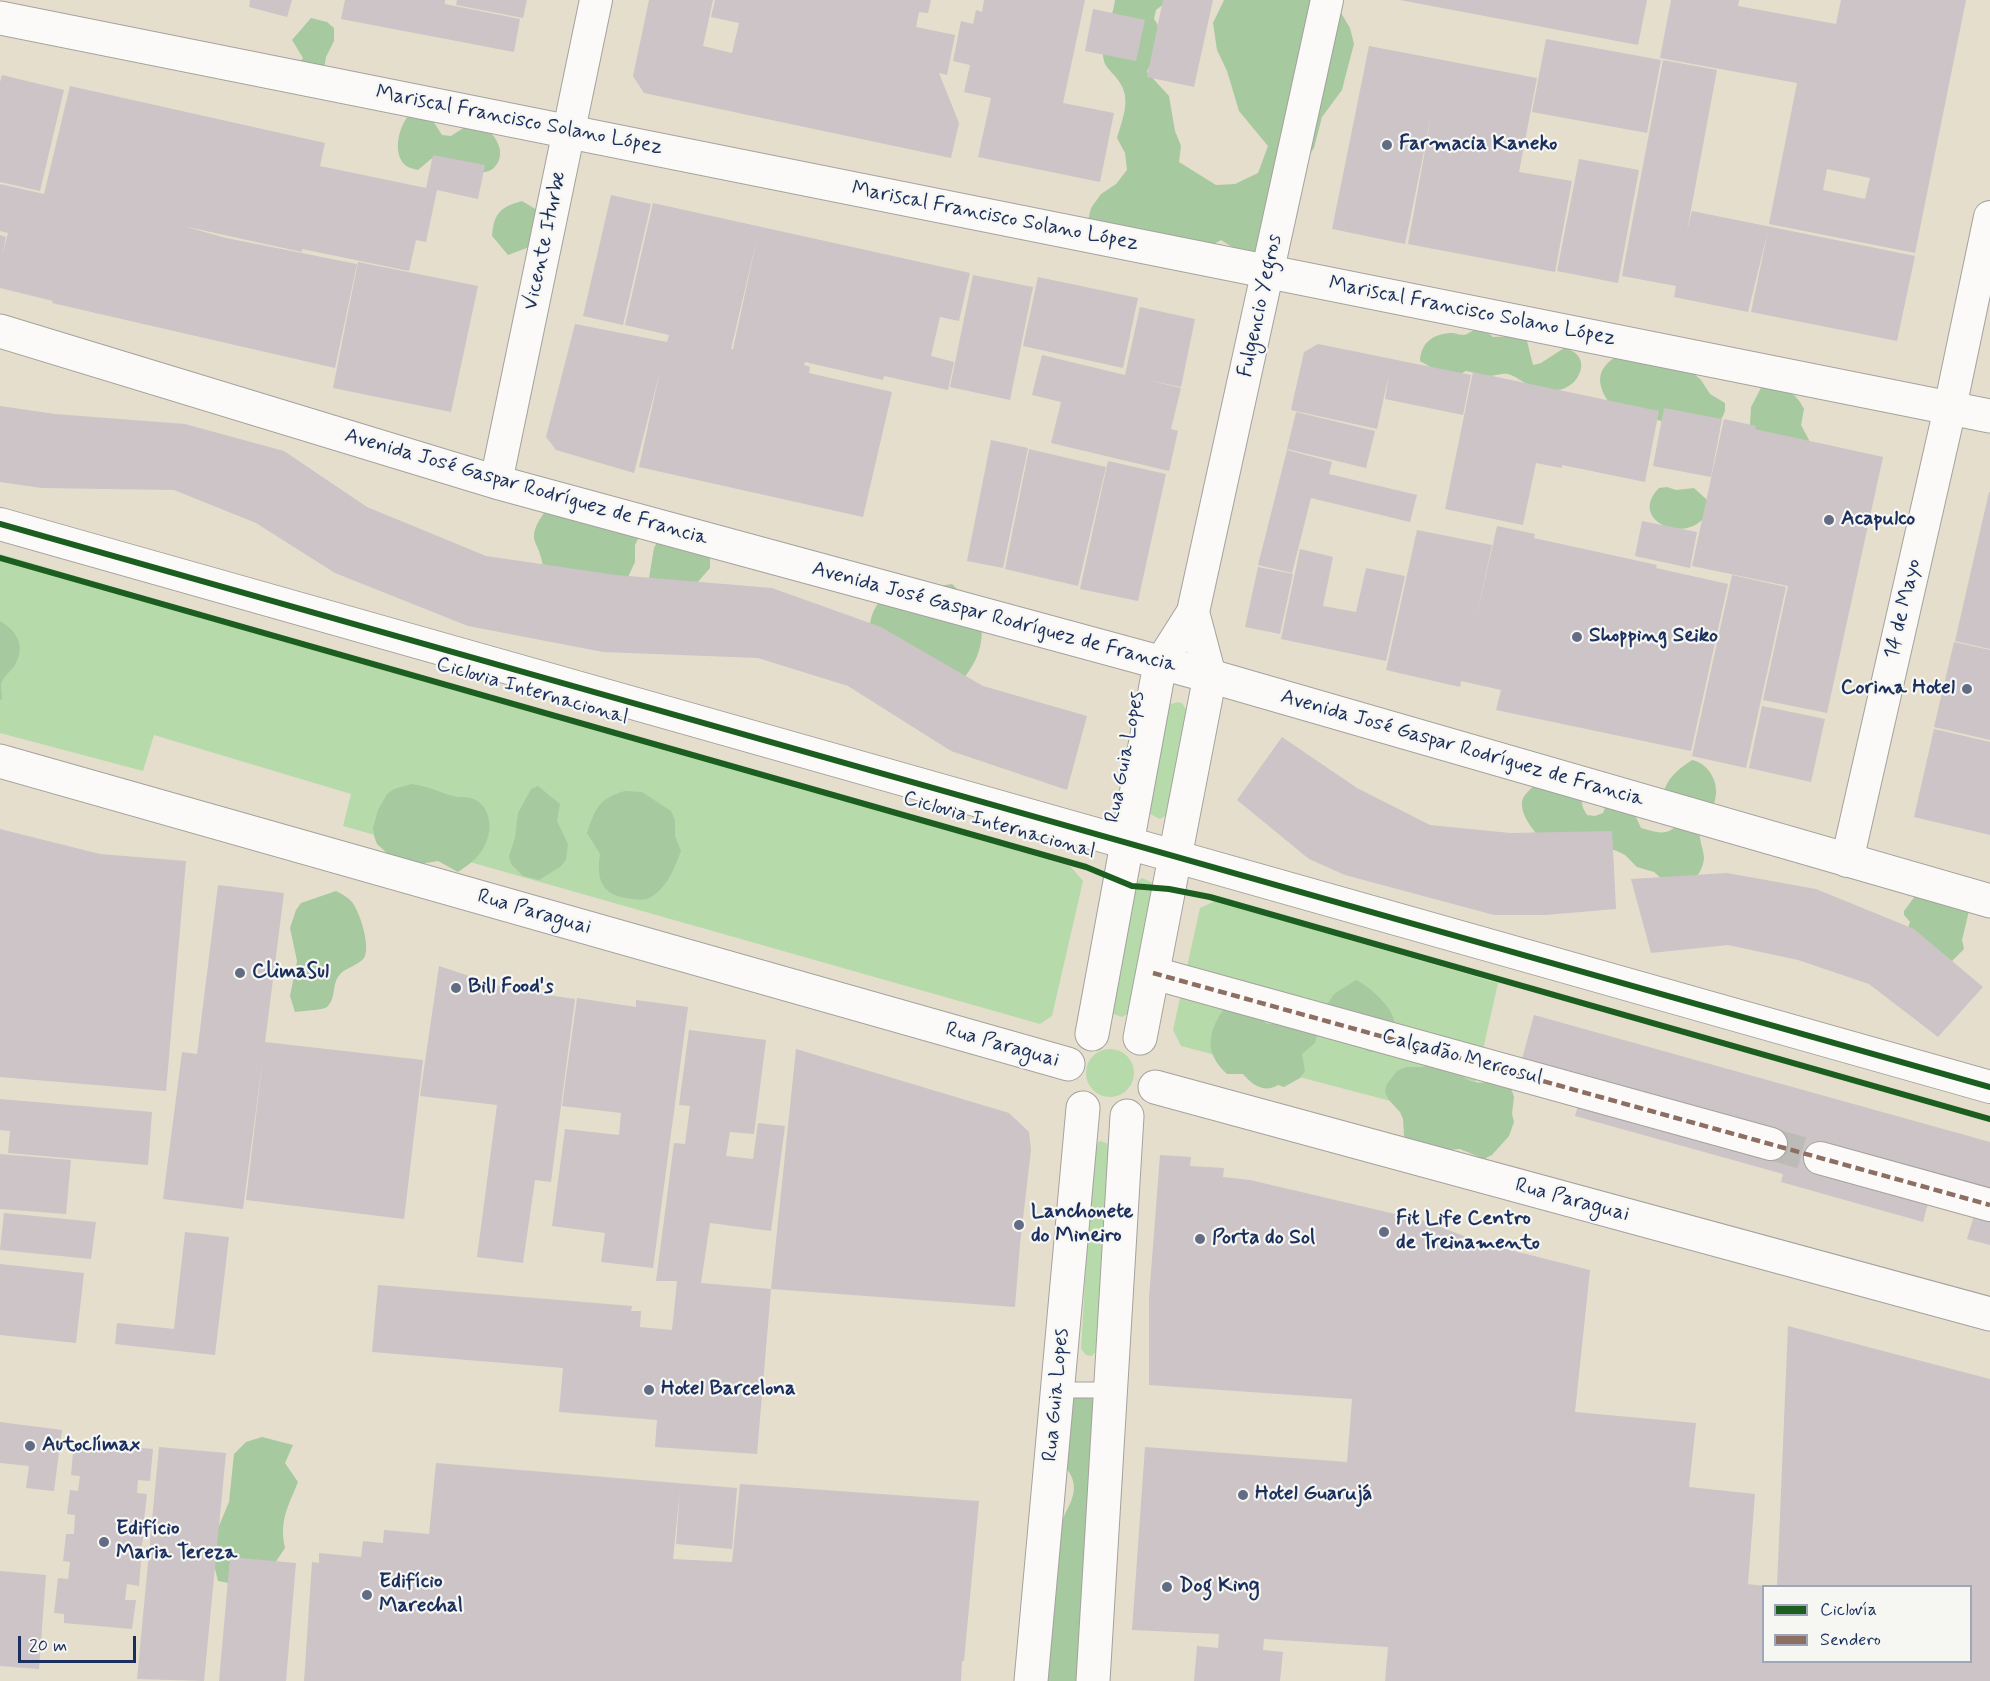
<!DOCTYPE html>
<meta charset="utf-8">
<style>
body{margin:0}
#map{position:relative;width:1990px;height:1681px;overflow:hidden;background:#e5decd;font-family:Mynerve,sans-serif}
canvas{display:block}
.legend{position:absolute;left:1762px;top:1585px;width:210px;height:78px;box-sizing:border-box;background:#f6f6f2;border:2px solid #9ea6b7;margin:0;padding:8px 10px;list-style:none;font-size:18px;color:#1b2f5e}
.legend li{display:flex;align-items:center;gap:12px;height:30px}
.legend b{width:30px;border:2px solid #9ea6b7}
.scale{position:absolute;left:18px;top:1636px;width:118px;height:27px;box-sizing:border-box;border:3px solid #1b2f5e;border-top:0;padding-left:8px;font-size:18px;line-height:21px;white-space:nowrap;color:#1b2f5e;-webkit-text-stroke:4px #f6f6f2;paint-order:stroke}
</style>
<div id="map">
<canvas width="1990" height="1681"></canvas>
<ul class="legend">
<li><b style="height:8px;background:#1b5e20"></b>Ciclovía</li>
<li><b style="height:8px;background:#8d6e63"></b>Sendero</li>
</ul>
<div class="scale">20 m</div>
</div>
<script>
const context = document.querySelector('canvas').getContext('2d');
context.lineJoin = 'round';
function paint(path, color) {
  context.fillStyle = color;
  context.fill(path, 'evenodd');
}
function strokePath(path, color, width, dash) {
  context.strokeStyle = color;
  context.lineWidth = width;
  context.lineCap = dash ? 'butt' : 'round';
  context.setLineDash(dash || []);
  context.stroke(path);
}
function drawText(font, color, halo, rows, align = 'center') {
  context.font = font + ' Mynerve,sans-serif';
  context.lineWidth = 4.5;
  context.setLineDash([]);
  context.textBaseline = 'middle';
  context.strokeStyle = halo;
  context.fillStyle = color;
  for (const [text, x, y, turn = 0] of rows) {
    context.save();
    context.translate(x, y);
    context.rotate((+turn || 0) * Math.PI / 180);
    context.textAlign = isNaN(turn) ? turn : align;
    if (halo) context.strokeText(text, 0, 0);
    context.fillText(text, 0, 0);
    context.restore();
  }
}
const green = new Path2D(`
 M 0,554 L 1070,866 L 1083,881 L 1052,1016 L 1040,1024 L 343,826 L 351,794 L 154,735 L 143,771 L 0,733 Z
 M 1177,702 L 1182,703 L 1187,711 L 1167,815 L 1160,819 L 1150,814 L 1149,809 L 1168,705 Z
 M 1142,878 L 1151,882 L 1153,886 L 1129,1013 L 1122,1017 L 1113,1014 L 1112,1009 L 1135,883 Z
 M 1215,901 L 1498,983 L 1467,1121 L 1181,1046 L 1173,1030 L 1200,908 Z
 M1086 1073a24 24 0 1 1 48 0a24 24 0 1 1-48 0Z
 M 1100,1141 L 1109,1144 L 1097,1350 L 1092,1356 L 1086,1355 L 1081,1349 L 1093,1147 Z`);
const forest = new Path2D(`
 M 1115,0 L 1169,0 L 1156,10 L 1154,19 C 1167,34 1153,56 1147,72 L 1169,96 L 1175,131 L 1181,146 L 1179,162 L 1216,185 L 1235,184 L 1258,173 L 1268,146 L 1239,111 L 1227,71 L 1217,50 L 1213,23 L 1224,0 L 1339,0 L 1341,13 L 1350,28 L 1354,44 L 1346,74 L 1342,90 L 1322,117 L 1314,148 L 1305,161 L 1275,242 L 1248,257 L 1221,240 L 1207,248 L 1087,225 L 1091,208 L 1101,194 L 1116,184 L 1127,170 L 1125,153 L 1117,138 C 1123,117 1132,98 1118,80 C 1114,74 1105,67 1104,61 C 1099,41 1113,19 1115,0 Z
 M 311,18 L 327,22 L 334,28 L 334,41 L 326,57 L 324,69 L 298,64 L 303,58 L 292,40 Z
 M 409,115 L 433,121 L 442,135 L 451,136 L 465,127 L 489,130 C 496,139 503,148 499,160 C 488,188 449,160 431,159 L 418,170 C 414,169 409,168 405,165 C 392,153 399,126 409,115 Z
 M 522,201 L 537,210 L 532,246 L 508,255 L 492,236 C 494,213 500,207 522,201 Z
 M 1480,326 L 1493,337 L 1521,336 L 1527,341 L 1533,365 L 1541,363 L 1564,348 C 1595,355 1579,389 1557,390 C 1549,391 1537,387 1529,385 C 1522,382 1516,376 1508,374 C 1502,373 1496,376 1489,376 C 1482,376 1474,372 1466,371 L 1451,379 L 1420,361 C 1421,342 1434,333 1453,333 C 1458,334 1463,336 1467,334 C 1471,332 1475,329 1480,326 Z
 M 1627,351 L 1682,363 L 1701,380 L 1710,394 L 1725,403 L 1725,411 L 1722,418 L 1715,424 L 1664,422 L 1611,405 C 1591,379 1600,363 1627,351 Z
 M 1763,384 L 1780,386 L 1795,396 L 1800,402 L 1804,409 L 1801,425 L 1809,440 L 1804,455 L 1790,463 L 1750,425 L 1751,407 Z
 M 1667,487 L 1676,490 L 1694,488 L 1706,499 L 1710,506 C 1697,550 1624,523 1659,488 Z
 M 556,499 L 639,537 L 635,545 L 635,562 L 628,577 L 548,578 C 543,568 542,560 539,551 C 537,546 534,541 534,537 C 534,523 547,509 556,499 Z
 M 660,536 L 710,555 L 710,568 L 696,584 L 648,584 L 654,548 Z
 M 952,584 L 958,590 L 970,621 L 982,631 C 981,651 976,663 963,679 L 870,630 C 869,615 878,597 894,592 C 906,587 937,587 952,584 Z
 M 0,621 C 17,631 26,646 15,665 C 11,671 3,677 1,684 C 1,689 2,694 2,699 L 0,700 Z
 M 1692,760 C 1709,763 1720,784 1715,800 C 1713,809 1704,816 1701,825 C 1697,836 1703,847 1704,857 C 1704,868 1696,878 1690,887 L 1673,889 L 1654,872 L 1637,867 L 1625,855 L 1617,851 L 1601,846 L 1546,845 C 1537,834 1521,818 1522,803 C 1522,795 1532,788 1537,783 L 1581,798 L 1583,808 L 1587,815 L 1595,816 L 1603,813 L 1609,797 L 1623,789 L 1641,828 C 1656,832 1667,837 1678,824 L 1662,796 C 1667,778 1677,770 1692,760 Z
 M 412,784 C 427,786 439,792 453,796 C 460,798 468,796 476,800 C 496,813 492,842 476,858 C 471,863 464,868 458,872 L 438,861 L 414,865 L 390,856 L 377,844 L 374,836 L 373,828 L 378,810 L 387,794 L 394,789 Z
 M 538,786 L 560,804 L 557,821 L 568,844 L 566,860 L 560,867 L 539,880 L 523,876 L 511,864 L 509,856 L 515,838 L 518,813 L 531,789 Z
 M 625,791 L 642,792 L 671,811 L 675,820 L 675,836 L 681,851 C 675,867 668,885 654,895 C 647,901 640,900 632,899 C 602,896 596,881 600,854 L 587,833 C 595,809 599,798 625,791 Z
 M 336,891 C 342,894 347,897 352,902 C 360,912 371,947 364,958 C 357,967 344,967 338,977 C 332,986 336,999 327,1007 C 323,1010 302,1011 295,1012 L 290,996 L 297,961 L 290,928 L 296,910 L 301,903 Z
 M 1918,892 L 1969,911 L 1962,940 L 1964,949 L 1950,963 L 1907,931 L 1910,922 L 1904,915 L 1904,911 Z
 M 1356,980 C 1369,986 1398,1011 1394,1026 C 1391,1034 1385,1043 1381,1052 L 1370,1052 L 1332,1033 L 1324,1009 L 1334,994 Z
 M 1239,1005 L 1267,1024 L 1276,1024 L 1275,1006 L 1313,1028 L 1317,1035 L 1315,1043 L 1302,1054 L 1305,1071 L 1300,1078 L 1284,1087 L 1278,1085 C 1265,1093 1253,1086 1243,1074 L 1227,1074 C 1209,1057 1206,1042 1217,1020 C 1223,1009 1226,1006 1239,1005 Z
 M 1445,1055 C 1462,1077 1467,1088 1497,1080 L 1511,1088 L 1514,1097 L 1512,1114 L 1514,1122 L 1509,1136 L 1492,1155 L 1484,1159 L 1460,1149 L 1434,1151 L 1417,1148 L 1404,1136 L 1403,1119 L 1400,1112 L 1388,1099 L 1385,1092 L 1387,1084 L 1397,1071 L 1406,1067 L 1423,1067 Z
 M 1060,1393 L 1093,1396 L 1123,1477 L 1092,1681 L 1040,1681 L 1062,1530 C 1061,1521 1064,1516 1068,1508 C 1081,1483 1071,1472 1054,1454 Z
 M 262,1437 L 293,1445 L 285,1463 L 298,1482 C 288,1507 279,1521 285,1548 L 275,1563 L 234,1584 L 218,1581 L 214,1565 L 217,1549 L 216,1533 L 229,1502 L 234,1454 L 246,1442 Z`);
const building = new Path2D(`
 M 250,0 L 292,0 L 287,17 L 249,7 Z
 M 345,0 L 445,0 L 445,4 L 520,19 L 514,52 L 341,19 Z
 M 457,0 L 527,0 L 523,18 L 456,5 Z
 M 649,0 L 713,0 L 703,46 L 732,53 L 739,23 L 711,17 L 715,0 L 931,0 L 928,13 L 919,12 L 916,27 L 955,35 L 947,75 L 939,73 L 959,123 L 951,158 L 644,93 L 633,76 Z
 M 984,0 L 1085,0 L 1063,103 L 1114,113 L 1100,182 L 978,157 L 991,98 L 964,92 L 970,65 L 953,61 L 961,21 L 973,24 L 976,10 L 982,12 Z
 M 1163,0 L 1213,0 L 1194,87 L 1147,77 Z
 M 1400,0 L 1647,0 L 1638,45 Z
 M 1671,0 L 1739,0 L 1738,6 L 1836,24 L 1841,0 L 1966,0 L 1915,253 L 1769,224 L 1797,83 L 1660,58 ZM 1827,169 L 1870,178 L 1865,199 L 1823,190 Z
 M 1093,9 L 1145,20 L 1136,61 L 1085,51 Z
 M 1546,39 L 1661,60 L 1647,133 L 1532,112 Z
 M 1369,46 L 1537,78 L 1519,172 L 1572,181 L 1555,272 L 1408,244 L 1432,112 L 1405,244 L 1332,229 Z
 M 1663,60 L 1717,70 L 1687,231 L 1692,211 L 1915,256 L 1897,341 L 1751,312 L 1768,231 L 1748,312 L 1674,297 L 1676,286 L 1622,276 Z
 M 2,75 L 64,90 L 40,191 L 0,182 L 0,82 Z
 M 70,86 L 325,143 L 320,166 L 426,188 L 433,155 L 485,165 L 478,199 L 437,190 L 426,242 L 416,240 L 409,271 L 302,249 L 302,252 L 183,226 L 226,238 L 357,264 L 335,368 L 52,303 L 53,301 L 0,288 L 0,235 L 6,237 L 2,257 L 8,233 L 0,231 L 0,184 L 44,194 Z
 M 1579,159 L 1639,170 L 1618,283 L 1557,271 Z
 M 611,195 L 651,204 L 623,325 L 583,316 Z
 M 653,203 L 970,273 L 959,321 L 940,317 L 931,356 L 954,362 L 948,390 L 884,376 L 883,380 L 805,362 L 804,365 L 810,367 L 809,373 L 892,392 L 863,517 L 639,467 L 660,371 L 634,473 L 556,450 L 546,437 L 575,324 L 667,342 L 669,335 L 625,325 ZM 758,234 L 733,349 L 731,349 Z
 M 358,262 L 478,286 L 451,412 L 333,388 Z
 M 973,275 L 1033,287 L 1010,400 L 950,387 Z
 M 1038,277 L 1138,298 L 1123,368 L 1023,346 Z
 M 1140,307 L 1195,319 L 1181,387 L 1147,380 L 1181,388 L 1171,429 L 1178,431 L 1169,471 L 1051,443 L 1061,402 L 1032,395 L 1042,355 L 1125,375 Z
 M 1318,344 L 1471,375 L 1463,415 L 1385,399 L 1389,374 L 1377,429 L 1291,410 L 1304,352 Z
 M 1473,372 L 1659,411 L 1645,482 L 1562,465 L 1562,468 L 1536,463 L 1523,525 L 1445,509 Z
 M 0,406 L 55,414 L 185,424 L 284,451 L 367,507 L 486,556 L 616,575 L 772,588 L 881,627 L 983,686 L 1087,716 L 1067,790 L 951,751 L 848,686 L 758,658 L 603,652 L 468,626 L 335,573 L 256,523 L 174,490 L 42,488 L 0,482 Z
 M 1664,408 L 1722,419 L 1711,477 L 1653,466 Z
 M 1296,412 L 1375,431 L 1366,468 L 1287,449 Z
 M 1724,419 L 1756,426 L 1755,429 L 1883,457 L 1827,713 L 1763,700 L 1788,586 L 1692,566 Z
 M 991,440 L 1028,448 L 1003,568 L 967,561 Z
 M 1029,449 L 1106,467 L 1078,586 L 1005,569 Z
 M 1287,450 L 1332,462 L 1329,474 L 1417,495 L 1410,522 L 1311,498 L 1292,573 L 1258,565 Z
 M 1108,461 L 1166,474 L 1138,601 L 1080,589 Z
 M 1989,492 L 1990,492 L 1990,649 L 1955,641 Z
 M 1642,521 L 1697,532 L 1690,568 L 1635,556 Z
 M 1497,526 L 1535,534 L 1534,538 L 1657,565 L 1656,568 L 1728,584 L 1691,751 L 1496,710 L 1501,690 L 1461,681 L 1460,687 L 1386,670 L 1417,530 L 1492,545 L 1474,628 Z
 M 1300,549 L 1333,557 L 1323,606 L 1356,612 L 1366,568 L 1405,576 L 1386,661 L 1281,639 Z
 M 1258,567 L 1293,574 L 1280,634 L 1245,627 Z
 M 1732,575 L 1786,587 L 1746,768 L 1692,756 Z
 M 1954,642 L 1990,650 L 1990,740 L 1934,727 Z
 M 1762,706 L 1825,719 L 1811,782 L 1749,768 Z
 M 1934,729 L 1990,742 L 1990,835 L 1914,817 Z
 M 1282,737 L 1357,788 L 1430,825 L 1510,833 L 1612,831 L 1616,909 L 1545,915 L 1494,915 L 1345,875 L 1309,859 L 1237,800 Z
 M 0,829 L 100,854 L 186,861 L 166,1091 L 0,1077 Z
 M 1727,873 L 1816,889 L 1914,929 L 1983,987 L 1938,1037 L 1869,984 L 1798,960 L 1728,945 L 1651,953 L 1631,879 Z
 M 218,885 L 284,893 L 265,1042 L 423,1060 L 404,1219 L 246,1200 L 263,1057 L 243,1209 L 163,1199 L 182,1052 L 197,1054 Z
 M 439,966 L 512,990 L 575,999 L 551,1182 L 535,1180 L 523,1263 L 477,1257 L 497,1105 L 420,1096 Z
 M 577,998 L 636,1007 L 636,1000 L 688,1007 L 653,1268 L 601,1262 L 605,1233 L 552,1226 L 565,1129 L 619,1135 L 621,1113 L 562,1106 Z
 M 1534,1015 L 1990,1142 L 1990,1197 L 1930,1196 L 1923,1222 L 1781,1182 L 1783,1174 L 1575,1116 L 1581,1097 L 1520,1066 Z
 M 689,1030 L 766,1040 L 754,1134 L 730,1132 L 726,1156 L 753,1159 L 758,1123 L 785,1126 L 771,1231 L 710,1223 L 701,1283 L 771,1289 L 796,1049 L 1009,1113 L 1029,1132 L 1031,1150 L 1020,1244 L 1015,1307 L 771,1289 L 757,1454 L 655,1447 L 657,1420 L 559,1412 L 563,1368 L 372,1352 L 378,1285 L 632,1306 L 631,1311 L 641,1311 L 640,1327 L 672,1330 L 677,1281 L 656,1281 L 674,1143 L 685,1144 L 690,1106 L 679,1105 Z
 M 0,1099 L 152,1112 L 148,1165 L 8,1153 L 10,1131 L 0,1130 Z
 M 0,1154 L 71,1160 L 66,1214 L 0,1209 Z
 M 1160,1155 L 1191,1157 L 1190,1166 L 1224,1168 L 1223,1177 L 1250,1180 L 1425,1221 L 1482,1243 L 1590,1270 L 1575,1412 L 1696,1423 L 1689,1487 L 1755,1494 L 1748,1584 L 1764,1586 L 1764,1662 L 1971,1662 L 1970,1586 L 1777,1586 L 1788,1326 L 1990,1379 L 1990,1681 L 1385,1681 L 1388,1647 L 1264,1639 L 1263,1650 L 1283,1652 L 1280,1681 L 1194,1681 L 1197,1646 L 1218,1648 L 1219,1634 L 1132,1630 L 1145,1447 L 1347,1462 L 1352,1399 L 1149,1385 L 1149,1298 Z
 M 1975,1212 L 1990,1216 L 1990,1245 L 1967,1239 Z
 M 4,1213 L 96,1222 L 91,1259 L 0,1250 Z
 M 185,1232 L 229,1237 L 215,1355 L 115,1344 L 117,1323 L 174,1329 Z
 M 0,1264 L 84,1273 L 76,1343 L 0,1335 Z
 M 0,1422 L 62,1430 L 54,1491 L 26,1488 L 29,1466 L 0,1463 Z
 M 74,1442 L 153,1449 L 150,1481 L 138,1480 L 137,1493 L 147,1494 L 144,1520 L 134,1519 L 133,1531 L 144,1532 L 141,1551 L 131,1550 L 130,1560 L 141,1561 L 139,1586 L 127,1584 L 125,1600 L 136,1600 L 132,1629 L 64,1623 L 64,1614 L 54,1613 L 58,1578 L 68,1579 L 70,1562 L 63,1561 L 66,1534 L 74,1534 L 75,1515 L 67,1514 L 70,1490 L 78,1491 L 80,1476 L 71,1475 Z
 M 159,1447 L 226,1453 L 204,1681 L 137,1679 Z
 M 436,1463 L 737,1488 L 732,1549 L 676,1544 L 680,1489 L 673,1559 L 732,1562 L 740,1484 L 979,1501 L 964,1661 L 962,1661 L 961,1681 L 304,1681 L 312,1562 L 319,1563 L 319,1553 L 361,1557 L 363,1541 L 383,1543 L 384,1530 L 429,1534 Z
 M 230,1557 L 296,1563 L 286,1681 L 219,1681 Z
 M 0,1571 L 46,1575 L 39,1669 L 0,1666 Z`);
const streetTunnel = new Path2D(`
 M 1771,1144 L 1820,1158`);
const lane = new Path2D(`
 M 1057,1390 L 1111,1390`);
const street = new Path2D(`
 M 496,482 L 596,0
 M 0,524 L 1990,1087
 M 1193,612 L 1210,676
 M 1160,664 L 1193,612 L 1327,0
 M 1847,861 L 1950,408 L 1990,217
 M 1153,973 L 1771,1144
 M 1820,1158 L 1990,1205`);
const secondary = new Path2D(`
 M 0,18 L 1990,416
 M 0,331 L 496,482 L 1210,676 L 1990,901
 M 0,761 L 1068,1064
 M 1092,1034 L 1160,664
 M 1140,1038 L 1210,676
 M 1155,1087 L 1990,1314
 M 1031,1681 L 1083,1108
 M 1093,1681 L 1127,1116`);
const quiet = new Path2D(`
 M 1153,973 L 1990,1205`);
const cycleway = new Path2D(`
 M 0,524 L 1990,1087
 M 0,558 L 1086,867 L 1132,886 L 1169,889 L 1210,897 L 1990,1119`);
const markers = [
 [1387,145,6,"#626c85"],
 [1829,520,6,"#626c85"],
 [1577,637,6,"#626c85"],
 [1967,689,6,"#626c85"],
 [240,973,6,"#626c85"],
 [456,988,6,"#626c85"],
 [1019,1225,6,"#626c85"],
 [1384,1232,6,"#626c85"],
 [1200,1239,6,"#626c85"],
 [649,1390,6,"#626c85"],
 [30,1446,6,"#626c85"],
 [1243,1495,6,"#626c85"],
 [104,1542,6,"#626c85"],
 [1167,1587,6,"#626c85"],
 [367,1595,6,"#626c85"]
];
const streetNames = [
 ["Mariscal Francisco Solano López",519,121,11],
 ["Mariscal Francisco Solano López",995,217,11],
 ["Vicente Iturbe",546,241,-78],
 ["Fulgencio Yegros",1261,306,-78],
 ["Mariscal Francisco Solano López",1472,312,11],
 ["Avenida José Gaspar Rodríguez de Francia",526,488,16],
 ["14 de Mayo",1904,609,-77],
 ["Avenida José Gaspar Rodríguez de Francia",994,618,15],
 ["Ciclovia Internacional",532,692,16],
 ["Avenida José Gaspar Rodríguez de Francia",1462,749,16],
 ["Rua Guia Lopes",1126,757,-79],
 ["Ciclovia Internacional",999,826,16],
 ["Rua Paraguai",534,913,16],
 ["Rua Paraguai",1002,1046,16],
 ["Calçadão Mercosul",1462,1058,15],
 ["Rua Paraguai",1572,1201,15],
 ["Rua Guia Lopes",1057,1395,-85]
];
const poiNames = [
 ["Farmacia Kaneko",1399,145],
 ["Acapulco",1841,520],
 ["Shopping Seiko",1589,637],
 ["Corina Hotel",1955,689,"right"],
 ["ClimaSul",252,973],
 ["Bill Food's",468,988],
 ["Lanchonete",1031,1213],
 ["do Mineiro",1031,1237],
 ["Fit Life Centro",1396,1220],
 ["de Treinamento",1396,1244],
 ["Porta do Sol",1212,1239],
 ["Hotel Barcelona",661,1390],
 ["Autoclímax",42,1446],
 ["Hotel Guarujá",1255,1495],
 ["Edifício",116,1530],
 ["Maria Tereza",116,1554],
 ["Edifício",379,1583],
 ["Marechal",379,1607],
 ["Dog King",1179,1587]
];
paint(green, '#b7daab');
paint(forest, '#a7c99f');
paint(building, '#ccc4c6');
strokePath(streetTunnel, '#bdbbb7', 32, [32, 16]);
strokePath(lane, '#a4a29e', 17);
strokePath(street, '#a4a29e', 34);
strokePath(secondary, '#a4a29e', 35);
strokePath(lane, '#fbfaf8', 15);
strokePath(street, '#fbfaf8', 32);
strokePath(secondary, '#fbfaf8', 33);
strokePath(quiet, '#8d6e63', 4.5, [9, 4.5]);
strokePath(cycleway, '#1b5e20', 6);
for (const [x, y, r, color] of markers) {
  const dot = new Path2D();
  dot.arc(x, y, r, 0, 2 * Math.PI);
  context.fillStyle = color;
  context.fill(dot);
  strokePath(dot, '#f6f6f2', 2);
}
drawText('21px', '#1b2f5e', '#f6f6f2', streetNames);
drawText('bold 21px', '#1b2f5e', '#f6f6f2', poiNames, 'left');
</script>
